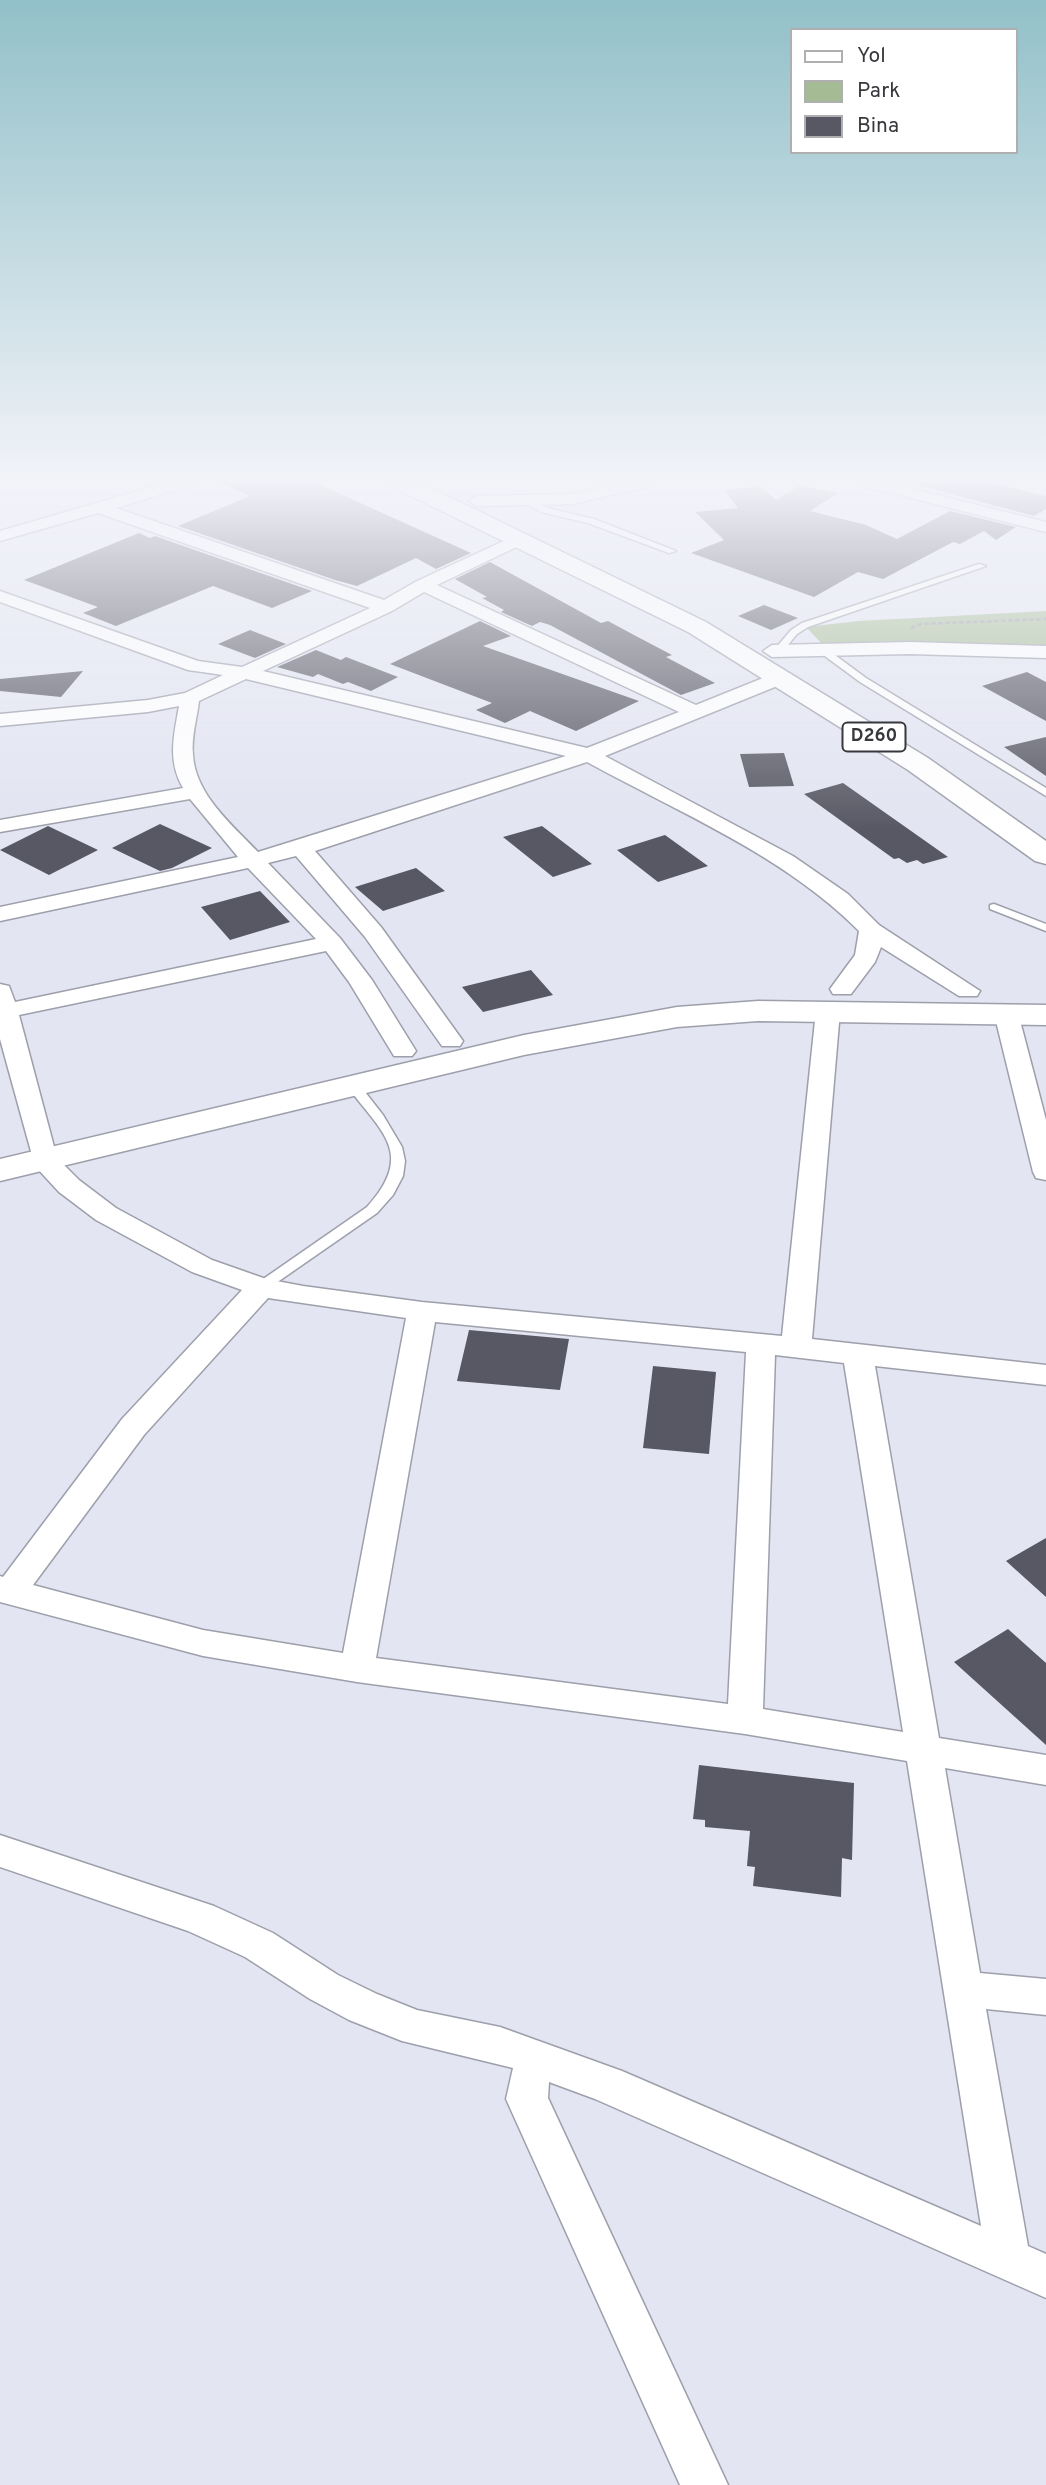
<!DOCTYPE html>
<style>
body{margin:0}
#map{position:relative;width:1046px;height:2485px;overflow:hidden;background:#e3e5f2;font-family:Overpass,sans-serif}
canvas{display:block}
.legend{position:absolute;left:790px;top:28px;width:228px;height:126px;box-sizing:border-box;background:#fff;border:2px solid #afafb1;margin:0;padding:9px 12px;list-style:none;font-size:21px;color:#37383d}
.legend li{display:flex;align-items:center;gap:14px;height:35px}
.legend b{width:35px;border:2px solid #afafb1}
</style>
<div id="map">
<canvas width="1046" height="2485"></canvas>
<ul class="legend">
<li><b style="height:9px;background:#fff"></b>Yol</li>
<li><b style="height:19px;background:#a4bb93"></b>Park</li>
<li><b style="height:19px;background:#575863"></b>Bina</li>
</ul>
</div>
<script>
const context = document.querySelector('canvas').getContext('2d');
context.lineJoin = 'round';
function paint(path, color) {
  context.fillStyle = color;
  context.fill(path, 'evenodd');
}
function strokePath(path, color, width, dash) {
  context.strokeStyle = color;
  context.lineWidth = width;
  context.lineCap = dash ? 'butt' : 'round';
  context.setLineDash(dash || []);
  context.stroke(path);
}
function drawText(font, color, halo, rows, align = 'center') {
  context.font = font + ' Overpass,sans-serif';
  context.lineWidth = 7;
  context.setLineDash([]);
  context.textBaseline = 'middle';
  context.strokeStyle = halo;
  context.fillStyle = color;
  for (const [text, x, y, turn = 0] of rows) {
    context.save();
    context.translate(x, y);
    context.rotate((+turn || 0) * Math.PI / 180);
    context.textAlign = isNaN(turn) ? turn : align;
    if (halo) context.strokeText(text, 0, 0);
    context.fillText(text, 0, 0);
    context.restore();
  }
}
const green = new Path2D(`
 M 1046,611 L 1046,648 L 822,644 L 806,627 L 859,621 Z`);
const building = new Path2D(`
 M 219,482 L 314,482 L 471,553 L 436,569 L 416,558 L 357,586 L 335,580 L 178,526 L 250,496 Z
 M 906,482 L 989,482 L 1046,496 L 1046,509 L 1034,516 Z
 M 800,485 L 838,493 L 810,511 L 866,525 L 897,539 L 950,511 L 1016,527 L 996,540 L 984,531 L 960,544 L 953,542 L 883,579 L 858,572 L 814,597 L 691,553 L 724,540 L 695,512 L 738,508 L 724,490 L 761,486 L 776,500 Z
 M 139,533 L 150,538 L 155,536 L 312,591 L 272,608 L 213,586 L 116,626 L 83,613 L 98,607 L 24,580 Z
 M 490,562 L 601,623 L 608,621 L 634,635 L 672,655 L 666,657 L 715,683 L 681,695 L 550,625 L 540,622 L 532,626 L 501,612 L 504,610 L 482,598 L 487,597 L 455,579 Z
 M 764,605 L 798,618 L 771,630 L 738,616 Z
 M 480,621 L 511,636 L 483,646 L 639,701 L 576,731 L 530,711 L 505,723 L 476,710 L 492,703 L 390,664 Z
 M 250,630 L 286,644 L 255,658 L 218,644 Z
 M 316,650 L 341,660 L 346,657 L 398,677 L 371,691 L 348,682 L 343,684 L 318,674 L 313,677 L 277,667 Z
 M 83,671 L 61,697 L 0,691 L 0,679 Z
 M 1027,672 L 1046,682 L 1046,721 L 982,686 Z
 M 1046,737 L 1046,776 L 1004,747 Z
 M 784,753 L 794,786 L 749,787 L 740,754 Z
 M 843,783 L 887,814 L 948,857 L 923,864 L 917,860 L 907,863 L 899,858 L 894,859 L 804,794 Z
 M 160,824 L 212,848 L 172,868 L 160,871 L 112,848 Z
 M 48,826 L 98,850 L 49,875 L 0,850 Z
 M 542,826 L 592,864 L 553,877 L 503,837 Z
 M 665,835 L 708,866 L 658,882 L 617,850 Z
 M 416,868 L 445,891 L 383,911 L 355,887 Z
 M 260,891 L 290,922 L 230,940 L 201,907 Z
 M 531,970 L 553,995 L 483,1012 L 462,987 Z
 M 469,1330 L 569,1339 L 560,1390 L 457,1381 Z
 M 653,1366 L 716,1372 L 709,1454 L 643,1448 Z
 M 1046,1538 L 1046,1597 L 1006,1561 Z
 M 1008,1629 L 1046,1663 L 1046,1745 L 954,1662 Z
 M 699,1765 L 854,1783 L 852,1860 L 842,1858 L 841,1897 L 753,1886 L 755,1867 L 747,1866 L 750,1831 L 705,1827 L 705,1820 L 693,1819 Z`);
const path = new Path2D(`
 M 911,628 L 921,624 L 1046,619`);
const service = new Path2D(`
 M 523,498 L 529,498 L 547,508 L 594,519 L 676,551 L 669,553 L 588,523 L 541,512 L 523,502 Z
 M 979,564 L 986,566 L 808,627 L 797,634 L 783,651 L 775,649 L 791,630 L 802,623 Z
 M 818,647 L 824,647 L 866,678 L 1046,788 L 1046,796 L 860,682 L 818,651 Z
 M 994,904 L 1046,924 L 1046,931 L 990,909 L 990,905 Z
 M 353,1082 L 358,1083 L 383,1115 L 402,1147 L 405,1161 L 403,1176 L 393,1195 L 377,1213 L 266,1290 L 256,1290 L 254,1287 L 256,1284 L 367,1207 C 416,1153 381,1132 347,1086 Z`);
const minor = new Path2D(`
 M 168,482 L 194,482 L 192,485 L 116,508 L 384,600 L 417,581 L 521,533 L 530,538 L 527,542 L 437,585 L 696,705 L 773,674 L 787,674 L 790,678 L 787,682 L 605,756 L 793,856 L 848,894 L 879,925 L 980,991 L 977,996 L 959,996 L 881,947 L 875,962 L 851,994 L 833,994 L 830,989 L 855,955 L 859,931 C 785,856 680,813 587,762 L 315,851 L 381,927 L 463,1041 L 460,1046 L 442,1046 L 365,937 L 296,856 L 268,863 L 340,938 L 372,980 L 416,1051 L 412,1056 L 394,1056 L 349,982 L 326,951 L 19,1015 L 57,1158 L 79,1180 L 116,1208 L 212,1260 L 266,1279 L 303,1286 L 422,1302 L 782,1336 L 816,1011 L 819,1006 L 837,1006 L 840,1011 L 812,1339 L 1046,1365 L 1046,1385 L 875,1366 L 939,1738 L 1046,1755 L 1046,1785 L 945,1768 L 980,1973 L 1046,1979 L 1046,2015 L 986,2009 L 1028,2246 L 1046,2254 L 1046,2298 L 595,2099 L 549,2082 L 548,2098 L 728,2485 L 680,2485 L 506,2099 L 513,2068 L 402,2041 L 349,2020 L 310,1999 L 245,1957 L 188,1931 L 0,1867 L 0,1835 L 214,1906 L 273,1933 L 338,1975 L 377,1994 L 417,2010 L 500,2027 L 622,2071 L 981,2226 L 907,1761 L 745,1734 L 357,1682 L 203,1656 L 0,1602 L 0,1576 L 3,1577 L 122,1419 L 242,1290 L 192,1272 L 96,1220 L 59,1192 L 35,1166 L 0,1039 L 0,984 L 9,986 L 15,1002 L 316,939 L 248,868 L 0,921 L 0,907 L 238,857 L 190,799 L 0,832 L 0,820 L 183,788 C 167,760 174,735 179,706 L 148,712 L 0,726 L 0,714 L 148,700 L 185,693 L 223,675 L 188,670 L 0,602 L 0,591 L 198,661 L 242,667 L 370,608 L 98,513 L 0,541 L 0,531 ZM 424,592 L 679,712 L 587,748 L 263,671 L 392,611 ZM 246,679 L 566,756 L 258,852 C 232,825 195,794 193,755 C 191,737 197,719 199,701 ZM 268,1298 L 406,1318 L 343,1653 L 203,1630 L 33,1585 L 144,1435 ZM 435,1322 L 746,1352 L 728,1704 L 376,1658 ZM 775,1355 L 844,1363 L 903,1732 L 763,1709 Z
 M 627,482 L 657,482 L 655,485 L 573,504 L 477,506 L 469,501 L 477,496 L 573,494 Z
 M 857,482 L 885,482 L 1046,522 L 1046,532 L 859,485 Z
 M 910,642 L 1046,646 L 1046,658 L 910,654 L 772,657 L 763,651 L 772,645 Z
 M 1006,1006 L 1015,1008 L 1018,1013 L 1046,1120 L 1046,1180 L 1036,1178 L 1033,1172 L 994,1013 L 997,1008 Z`);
const secondary = new Path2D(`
 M 758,1001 L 1046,1005 L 1046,1025 L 758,1021 L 677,1027 L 524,1055 L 0,1181 L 0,1159 L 524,1035 L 677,1007 Z`);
const trunk = new Path2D(`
 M 390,482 L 419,482 L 706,622 L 928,758 L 1046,841 L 1046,864 L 1035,861 L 908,770 L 688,632 L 393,487 Z`);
const shields = [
 [874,737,63]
];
const shieldNames = [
 ["D260",874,737]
];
paint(green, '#a4bb93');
paint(building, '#575863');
strokePath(service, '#9d9fab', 3);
strokePath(minor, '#9d9fab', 3);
strokePath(secondary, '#9d9fab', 3);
strokePath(trunk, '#9d9fab', 3);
strokePath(path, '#989aa3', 2.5, [4.5, 2.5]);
paint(service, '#fff');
paint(minor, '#fff');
paint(secondary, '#fff');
paint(trunk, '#fff');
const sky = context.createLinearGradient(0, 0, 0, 830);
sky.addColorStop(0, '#92c0c8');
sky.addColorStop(0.58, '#f2f3f9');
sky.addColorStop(1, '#f2f3f900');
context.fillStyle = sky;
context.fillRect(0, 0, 1046, 830);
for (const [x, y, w] of shields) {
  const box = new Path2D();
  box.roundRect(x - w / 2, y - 14.5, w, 29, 5);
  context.fillStyle = '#fff';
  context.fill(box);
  strokePath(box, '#37383d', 2);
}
drawText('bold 18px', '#37383d', null, shieldNames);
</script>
